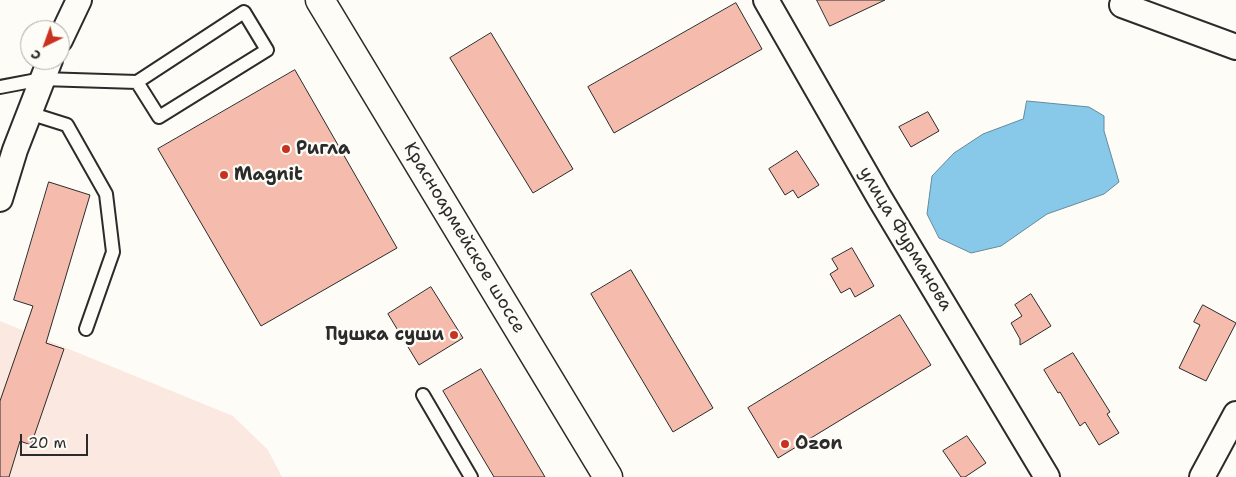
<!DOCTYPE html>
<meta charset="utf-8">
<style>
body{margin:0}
#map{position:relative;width:1236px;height:477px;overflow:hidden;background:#fdfcf7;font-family:"Shantell Sans",sans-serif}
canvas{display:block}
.north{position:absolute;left:20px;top:20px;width:50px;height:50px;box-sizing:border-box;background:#fdfcf7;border:1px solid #a9a8a5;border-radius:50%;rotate:222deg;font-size:14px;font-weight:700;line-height:20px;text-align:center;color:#2b2b2b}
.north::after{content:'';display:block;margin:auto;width:18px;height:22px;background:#c8321e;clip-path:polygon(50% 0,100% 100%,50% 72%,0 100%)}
.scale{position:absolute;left:20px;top:434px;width:68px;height:22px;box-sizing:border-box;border:2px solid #2b2b2b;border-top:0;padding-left:6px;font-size:15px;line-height:18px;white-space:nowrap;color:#2b2b2b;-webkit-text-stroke:4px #fdfcf7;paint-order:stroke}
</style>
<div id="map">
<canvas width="1236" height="477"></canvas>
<div class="north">С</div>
<div class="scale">20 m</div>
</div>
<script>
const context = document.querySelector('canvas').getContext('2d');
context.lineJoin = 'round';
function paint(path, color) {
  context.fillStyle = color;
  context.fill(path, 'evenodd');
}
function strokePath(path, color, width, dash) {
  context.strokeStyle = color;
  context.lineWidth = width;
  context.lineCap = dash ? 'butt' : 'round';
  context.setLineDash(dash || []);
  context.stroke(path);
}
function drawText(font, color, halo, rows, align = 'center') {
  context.font = font + ' "Shantell Sans",sans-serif';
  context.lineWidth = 4.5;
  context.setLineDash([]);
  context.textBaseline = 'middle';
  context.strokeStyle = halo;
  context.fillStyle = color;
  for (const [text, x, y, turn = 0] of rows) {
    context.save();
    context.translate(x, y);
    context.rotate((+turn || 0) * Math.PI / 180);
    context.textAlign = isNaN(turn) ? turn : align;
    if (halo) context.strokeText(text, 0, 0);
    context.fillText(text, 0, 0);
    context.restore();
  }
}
const built = new Path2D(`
 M 0,321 L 233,416 L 268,450 L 282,477 L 0,477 Z`);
const water = new Path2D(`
 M 1027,101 L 1089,107 L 1104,116 L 1104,131 L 1119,182 L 1104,194 L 1047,214 L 1001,246 L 971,253 L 939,238 L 927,214 L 932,176 L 954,153 L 983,134 L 1023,119 Z`);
const building = new Path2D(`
 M 817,0 L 885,0 L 830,26 Z
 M 736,3 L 762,49 L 614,133 L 588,87 Z
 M 491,33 L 573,169 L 533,193 L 450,58 Z
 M 295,70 L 397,248 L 261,326 L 158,149 Z
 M 928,112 L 939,131 L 911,147 L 899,127 Z
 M 797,151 L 819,185 L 798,198 L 793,190 L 785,195 L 769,169 Z
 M 49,182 L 90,195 L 46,343 L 64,349 L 31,445 L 20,441 L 9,477 L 0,477 L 0,401 L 33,306 L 14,300 Z
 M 852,248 L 874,286 L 855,297 L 850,288 L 841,293 L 830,274 L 838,269 L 832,259 Z
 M 631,270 L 713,408 L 673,432 L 591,294 Z
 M 431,287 L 463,338 L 419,365 L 388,314 Z
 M 1031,294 L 1051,326 L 1020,345 L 1020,339 L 1011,323 L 1022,316 L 1015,305 Z
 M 1203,305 L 1236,323 L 1206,381 L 1179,368 L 1200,325 L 1194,322 Z
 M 900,315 L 931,365 L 778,458 L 748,408 Z
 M 1073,353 L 1110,412 L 1107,414 L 1119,433 L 1099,445 L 1085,422 L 1080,426 L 1060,392 L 1058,393 L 1044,370 Z
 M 481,369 L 545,477 L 494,477 L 443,391 Z
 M 967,436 L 986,463 L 965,477 L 961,477 L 943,451 Z`);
const service = new Path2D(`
 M 0,87 L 42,79 L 137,82 L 244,12 L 267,50 L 159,117 L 137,82
 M 29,113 L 67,125 L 106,194 L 113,252 L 86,329
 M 423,395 L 471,477`);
const minor = new Path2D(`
 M 766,0 L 879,197 L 1047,477
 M 1122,5 L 1236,47
 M 60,40 L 79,0
 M 0,199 L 15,150 L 50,60
 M 1202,477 L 1236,414`);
const tertiary = new Path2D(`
 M 320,0 L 608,477`);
const markers = [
 [286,149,5,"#c8321e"],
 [224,175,5,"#c8321e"],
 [454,335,5,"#c8321e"],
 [785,444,5,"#c8321e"]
];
const poiNames = [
 ["Ригла",296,149],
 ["Magnit",234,175],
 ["Пушка суши",444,335,"right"],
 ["Ozon",795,444]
];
const streetNames = [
 ["Красноармейское шоссе",464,238,59],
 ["улица Фурманова",905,239,59]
];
paint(built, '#fbe9e1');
paint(water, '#88c9e9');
strokePath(water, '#638a9d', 1);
paint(building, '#f5bcae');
strokePath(building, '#2b2b2b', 1);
strokePath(service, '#2b2b2b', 16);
strokePath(minor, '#2b2b2b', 28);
strokePath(tertiary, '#2b2b2b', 31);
strokePath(service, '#fdfcf7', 12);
strokePath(minor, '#fdfcf7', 24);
strokePath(tertiary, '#fdfcf7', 28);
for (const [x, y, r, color] of markers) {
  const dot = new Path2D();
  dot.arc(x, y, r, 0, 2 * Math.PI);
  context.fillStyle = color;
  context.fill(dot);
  strokePath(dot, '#fdfcf7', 2);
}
drawText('bold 18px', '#2b2b2b', '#fdfcf7', poiNames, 'left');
drawText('18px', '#2b2b2b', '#fdfcf7', streetNames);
</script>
